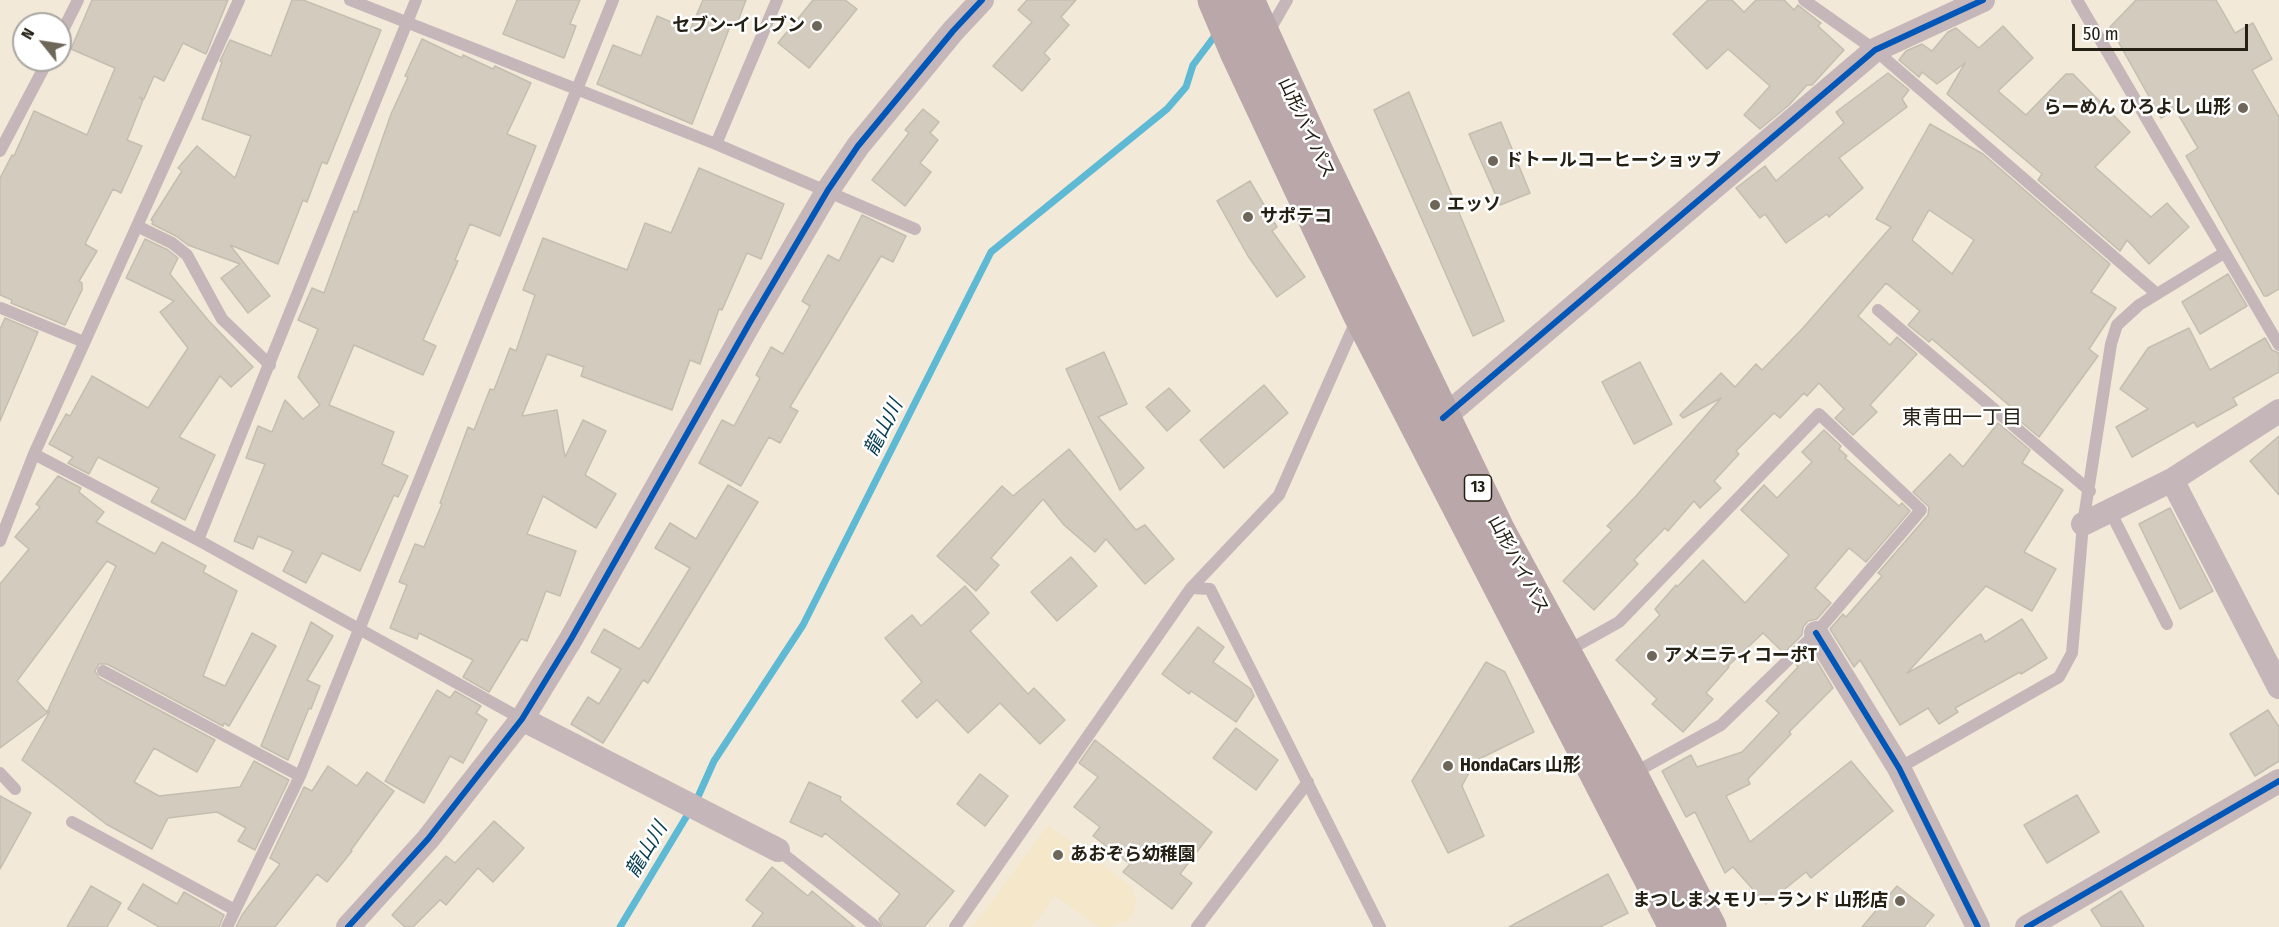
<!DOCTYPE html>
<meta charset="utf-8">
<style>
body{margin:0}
#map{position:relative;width:2279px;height:927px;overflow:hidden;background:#f2e9d8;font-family:"Fira Sans Condensed",sans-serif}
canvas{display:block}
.north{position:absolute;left:12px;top:12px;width:60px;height:60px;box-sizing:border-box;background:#fff;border:2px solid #a8a6a1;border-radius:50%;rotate:300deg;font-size:16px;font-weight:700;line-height:24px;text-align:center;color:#252014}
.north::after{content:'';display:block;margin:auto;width:21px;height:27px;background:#6d6659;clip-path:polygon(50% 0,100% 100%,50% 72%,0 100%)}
.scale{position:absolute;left:2072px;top:24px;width:176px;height:27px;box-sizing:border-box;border:3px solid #252014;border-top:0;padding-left:8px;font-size:18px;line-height:21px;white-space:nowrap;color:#252014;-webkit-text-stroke:4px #fff;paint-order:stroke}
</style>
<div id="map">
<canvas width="2279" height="927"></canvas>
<div class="north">N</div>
<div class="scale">50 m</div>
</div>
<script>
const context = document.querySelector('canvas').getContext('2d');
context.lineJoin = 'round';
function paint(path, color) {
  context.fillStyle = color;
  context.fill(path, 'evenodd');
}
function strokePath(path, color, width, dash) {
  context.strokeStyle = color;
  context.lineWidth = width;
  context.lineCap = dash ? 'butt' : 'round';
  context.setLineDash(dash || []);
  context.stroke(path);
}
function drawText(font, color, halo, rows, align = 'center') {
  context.font = font + ' "Fira Sans Condensed","Noto Sans JP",sans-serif';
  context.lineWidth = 5;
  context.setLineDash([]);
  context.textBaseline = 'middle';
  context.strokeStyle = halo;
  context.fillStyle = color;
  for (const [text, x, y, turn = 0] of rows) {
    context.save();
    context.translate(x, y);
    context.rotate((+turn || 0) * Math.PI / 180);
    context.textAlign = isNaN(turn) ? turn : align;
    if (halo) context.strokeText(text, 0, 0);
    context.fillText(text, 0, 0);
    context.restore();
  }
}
const built = new Path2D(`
 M 1048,825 L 1131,886 L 1136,898 L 1134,912 L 1127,921 L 1111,927 L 1098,927 L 1055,896 L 1032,927 L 973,927 Z`);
const stream = new Path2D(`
 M 620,927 L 697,799 L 714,761 L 803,625 L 991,252 L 1167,109 L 1186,87 L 1193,65 L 1217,33`);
const building = new Path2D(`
 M 92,0 L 228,0 L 206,54 L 183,43 L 164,81 L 154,76 L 144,99 L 139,97 L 143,100 L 127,140 L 142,146 L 121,193 L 113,189 L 85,244 L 97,251 L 79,281 L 82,283 L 82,290 L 65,325 L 11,303 L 12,300 L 0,295 L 0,178 L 12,155 L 14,156 L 34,111 L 87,135 L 115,68 L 71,49 Z
 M 292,0 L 303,0 L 381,30 L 327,164 L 322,162 L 307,202 L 303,200 L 278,264 L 230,245 L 270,296 L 248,313 L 221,278 L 240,264 L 188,245 L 176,236 L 152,224 L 153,221 L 151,220 L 182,171 L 178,168 L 197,146 L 235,178 L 251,136 L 202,119 L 222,62 L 220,61 L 230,40 L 271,56 Z
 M 517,0 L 580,0 L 570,24 L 576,26 L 564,58 L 503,34 Z
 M 703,0 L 746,0 L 736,26 L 731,24 L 692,124 L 597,84 L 613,45 L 641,56 L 657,16 L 690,30 Z
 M 813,0 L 845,0 L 857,9 L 809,68 L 778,43 Z
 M 1027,0 L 1076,0 L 1061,17 L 1069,25 L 1044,53 L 1050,59 L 1022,91 L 993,66 L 1032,22 L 1018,10 Z
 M 1708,0 L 1732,0 L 1744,12 L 1756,0 L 1784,0 L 1794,10 L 1798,5 L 1812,16 L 1821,23 L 1818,26 L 1844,50 L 1812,85 L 1807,85 L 1789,105 L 1760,129 L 1744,115 L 1770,86 L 1728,49 L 1707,69 L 1673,34 Z
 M 2136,0 L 2216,0 L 2235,33 L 2253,23 L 2272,59 L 2252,70 L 2279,117 L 2279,289 L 2267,296 L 2264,296 L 2186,156 L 2198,148 L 2175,109 L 2161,118 L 2110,27 Z
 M 2003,26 L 2033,58 L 1998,91 L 2026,115 L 2066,74 L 2073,74 L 2130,132 L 2095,167 L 2151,217 L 2167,203 L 2189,227 L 2149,264 L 2127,240 L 2120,251 L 2038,180 L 2042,174 L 1947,94 L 1965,63 L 1937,84 L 1922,72 L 1919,77 L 1899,60 L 1906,51 L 1922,44 L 1932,51 L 1948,32 L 1956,28 L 1979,48 Z
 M 422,39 L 462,58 L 463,55 L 493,69 L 495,66 L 497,67 L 531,83 L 507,134 L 536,146 L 500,236 L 470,224 L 455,260 L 458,261 L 423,340 L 436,346 L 423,375 L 354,345 L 329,405 L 394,432 L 382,464 L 408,476 L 398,497 L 394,495 L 360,571 L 322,553 L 306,583 L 283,571 L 293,551 L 258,536 L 253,549 L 234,541 L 265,464 L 246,458 L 258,426 L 272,432 L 285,400 L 303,419 L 320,405 L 298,377 L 318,329 L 298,320 L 312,288 L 324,293 L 354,211 L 357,212 L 391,114 L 408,77 L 405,76 Z
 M 1888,73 L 1909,90 L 1902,99 L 1907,107 L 1839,158 L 1863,188 L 1829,217 L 1827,214 L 1786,243 L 1765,214 L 1760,218 L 1736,188 L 1765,166 L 1776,181 L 1844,123 L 1836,112 Z
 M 1409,92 L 1504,321 L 1473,336 L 1374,110 Z
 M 923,109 L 939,122 L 930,133 L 938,140 L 920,163 L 931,172 L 905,206 L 872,180 L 909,133 L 905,130 Z
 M 1501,122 L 1530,193 L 1500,205 L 1469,134 Z
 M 1930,124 L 1983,154 L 2110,264 L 2091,292 L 2116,308 L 2089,349 L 2098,356 L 2039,437 L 2008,411 L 2011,407 L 1932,339 L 1929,342 L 1908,325 L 1920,311 L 1886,283 L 1858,316 L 1890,345 L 1897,337 L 1917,354 L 1870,405 L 1877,412 L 1853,435 L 1835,418 L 1844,409 L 1819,383 L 1807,396 L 1804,393 L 1780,418 L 1774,413 L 1736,451 L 1739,454 L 1714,481 L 1721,488 L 1700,508 L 1694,501 L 1668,531 L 1665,528 L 1634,560 L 1638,564 L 1594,610 L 1563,581 L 1612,530 L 1607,526 L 1636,496 L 1721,398 L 1683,418 L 1680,415 L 1721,373 L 1735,387 L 1756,364 L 1762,370 L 1803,328 L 1891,227 L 1876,219 ZM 1929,210 L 1974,240 L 1952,274 L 1912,240 Z
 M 699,168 L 784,204 L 761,259 L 747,253 L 722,310 L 719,309 L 700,364 L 690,360 L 672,410 L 581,376 L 584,367 L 547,354 L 522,416 L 557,410 L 565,457 L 583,420 L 606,431 L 585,475 L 616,494 L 596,528 L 543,496 L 527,534 L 576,551 L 560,596 L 546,591 L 527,641 L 521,639 L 489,692 L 463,677 L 473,660 L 419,633 L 417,639 L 390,628 L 407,585 L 399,582 L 415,544 L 424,547 L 442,504 L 440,503 L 468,427 L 474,430 L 490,389 L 494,390 L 510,348 L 516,351 L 535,295 L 523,290 L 543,238 L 627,270 L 645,223 L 671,233 Z
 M 1250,181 L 1277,227 L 1272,231 L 1305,277 L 1277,297 L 1248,256 L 1217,201 Z
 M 862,215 L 906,236 L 893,262 L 881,256 L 790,407 L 798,411 L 780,443 L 769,437 L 741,486 L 699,463 L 722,420 L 734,426 L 760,378 L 756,375 L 771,347 L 783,354 L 810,306 L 802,301 L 828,255 L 839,261 Z
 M 145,239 L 168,250 L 178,258 L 170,274 L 208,320 L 253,367 L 231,387 L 220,376 L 179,437 L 215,455 L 185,520 L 151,502 L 159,488 L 98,457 L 89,474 L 68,463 L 73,457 L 49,444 L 66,414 L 70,416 L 92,376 L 148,408 L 188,348 L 160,312 L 174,301 L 126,278 Z
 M 2228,274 L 2247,306 L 2200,334 L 2182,302 Z
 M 5,318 L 38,332 L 0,421 L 0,329 Z
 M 2189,328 L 2210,370 L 2265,338 L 2272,350 L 2279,353 L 2279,372 L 2233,398 L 2237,405 L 2197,427 L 2194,422 L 2132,457 L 2116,427 L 2148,409 L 2120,389 L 2148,348 Z
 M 1104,352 L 1127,404 L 1098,417 L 1144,468 L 1120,490 L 1066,369 Z
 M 1640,362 L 1672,424 L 1634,444 L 1602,382 Z
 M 1264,385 L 1288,413 L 1224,468 L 1200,440 Z
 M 1169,388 L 1190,411 L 1167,431 L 1146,407 Z
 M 1998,423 L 2030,450 L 2022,463 L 2063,490 L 2024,552 L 2056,569 L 2032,611 L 1986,586 L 1907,673 L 1981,634 L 1985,642 L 2022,619 L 2047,658 L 2021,674 L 2020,672 L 1955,708 L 1958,712 L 1939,724 L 1928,708 L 1900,725 L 1860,660 L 1854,667 L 1830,629 L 1843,614 L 1846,617 L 1882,576 L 1878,573 L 1928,515 L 1929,507 L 1913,492 L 1950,454 L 1963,467 Z
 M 1824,430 L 1841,446 L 1839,449 L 1847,456 L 1845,458 L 1899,506 L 1902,503 L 1910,511 L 1866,562 L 1849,548 L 1815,588 L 1831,603 L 1817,619 L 1808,621 L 1803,627 L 1802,635 L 1784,653 L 1763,633 L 1728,666 L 1729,667 L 1706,693 L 1713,699 L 1683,732 L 1652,704 L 1657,699 L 1616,660 L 1660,615 L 1655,609 L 1676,585 L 1677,587 L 1703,560 L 1745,603 L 1789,555 L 1741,510 L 1764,485 L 1777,498 L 1812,462 L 1802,452 Z
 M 2279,436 L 2279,495 L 2250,461 Z
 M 1069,449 L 1136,530 L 1145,525 L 1174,559 L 1145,584 L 1106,539 L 1095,552 L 1064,525 L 1043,499 L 991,558 L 999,565 L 976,591 L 937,556 L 1002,486 L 1013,496 Z
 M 58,476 L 81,488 L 79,492 L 104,512 L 96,522 L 155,554 L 162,542 L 206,566 L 203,572 L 237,591 L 203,676 L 225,686 L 252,633 L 276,646 L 229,726 L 224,723 L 223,726 L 107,664 L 99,664 L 95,671 L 99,678 L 215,740 L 197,772 L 154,748 L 134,782 L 159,796 L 240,787 L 254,761 L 289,780 L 255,850 L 238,841 L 246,828 L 217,812 L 168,818 L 152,849 L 106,824 L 22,760 L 50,711 L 0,748 L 0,584 L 29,549 L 15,537 L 40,507 L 36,504 ZM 107,561 L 116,566 L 47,712 L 17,681 Z
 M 728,485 L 758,502 L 648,683 L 643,680 L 603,743 L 571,724 L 588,697 L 599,704 L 621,669 L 591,652 L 604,629 L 639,649 L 642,646 L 690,568 L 655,548 L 670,523 L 696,539 Z
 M 2170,508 L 2213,591 L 2180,609 L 2139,524 Z
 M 1071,557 L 1097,586 L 1057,621 L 1031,592 Z
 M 965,586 L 989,613 L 970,631 L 1028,694 L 1034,688 L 1065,720 L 1040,744 L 1000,703 L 968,733 L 937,700 L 917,718 L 902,701 L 922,682 L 885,638 L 912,615 L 921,626 Z
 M 311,622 L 333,636 L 307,680 L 320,686 L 311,709 L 309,708 L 288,760 L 261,746 Z
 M 1198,627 L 1224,647 L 1213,662 L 1251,689 L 1254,696 L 1236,722 L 1191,691 L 1189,694 L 1162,674 Z
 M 1810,650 L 1833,688 L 1789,732 L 1791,734 L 1748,779 L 1750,784 L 1726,796 L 1750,842 L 1851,761 L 1893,811 L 1811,878 L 1806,872 L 1766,904 L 1733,867 L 1725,873 L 1695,812 L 1686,817 L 1662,771 L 1691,755 L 1697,767 L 1742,752 L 1779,713 L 1766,701 L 1798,667 L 1796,664 Z
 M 1486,662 L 1505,672 L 1534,732 L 1475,761 L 1462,786 L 1484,836 L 1448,853 L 1412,781 Z
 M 437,690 L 450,698 L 455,691 L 481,706 L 476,713 L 487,720 L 463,763 L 450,756 L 424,803 L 385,781 Z
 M 2268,710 L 2279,727 L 2279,761 L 2255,776 L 2230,734 Z
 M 1236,728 L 1278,760 L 1256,790 L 1213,758 Z
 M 1095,740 L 1212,832 L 1180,874 L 1192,883 L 1172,909 L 1123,872 L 1130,864 L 1093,836 L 1100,827 L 1074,807 L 1098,777 L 1079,763 Z
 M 328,766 L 357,786 L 367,772 L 394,791 L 351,850 L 352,851 L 327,882 L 317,874 L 275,927 L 236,927 L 242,915 L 280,864 L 270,858 L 304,787 L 312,791 Z
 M 980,774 L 1008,796 L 985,826 L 957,804 Z
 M 809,782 L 841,797 L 840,800 L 954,891 L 924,927 L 884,927 L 879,919 L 900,894 L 825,833 L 822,837 L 790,822 Z
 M 2077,795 L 2099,832 L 2047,863 L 2024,825 Z
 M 0,796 L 31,813 L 0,869 Z
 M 494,821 L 524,848 L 493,882 L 478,868 L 446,905 L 440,900 L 413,927 L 405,927 L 392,915 L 446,856 L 455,863 Z
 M 772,867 L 808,896 L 812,891 L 855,927 L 752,927 L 763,913 L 746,900 Z
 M 1608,874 L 1628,913 L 1600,927 L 1509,927 Z
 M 143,884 L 177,904 L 184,892 L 224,915 L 219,927 L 159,927 L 128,909 Z
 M 91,886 L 121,903 L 107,927 L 67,927 Z
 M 1897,886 L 1934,915 L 1924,927 L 1862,927 Z
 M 2121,891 L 2144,927 L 2102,927 L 2091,910 Z`);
const lane = new Path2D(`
 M 350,0 L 716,144 L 915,229
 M 1804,0 L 1875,50 L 2157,294
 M 2077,0 L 2279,345
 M 1268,33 L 1287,0
 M 60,36 L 78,0
 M 716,144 L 777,0
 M 0,151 L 48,60
 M 137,226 L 172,243 L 187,255 L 222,319 L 270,365
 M 1,308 L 84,342
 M 1878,310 L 2090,491
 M 34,454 L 198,540 L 522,719
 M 2110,511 L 2167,624
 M 198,540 L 416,0
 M 0,541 L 34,454 L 239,0
 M 1191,588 L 1210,589 L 1380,927
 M 1567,651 L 1619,622 L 1819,414 L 1921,510 L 1816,633 L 1721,725 L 1632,774
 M 103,671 L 300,776
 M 1899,768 L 2059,677 L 2072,653 L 2083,524 L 2111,344 L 2117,325 L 2139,305 L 2224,253
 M 0,773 L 15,789
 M 72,822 L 235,910
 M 778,850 L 876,927
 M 227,927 L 300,776 L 613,0
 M 955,927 L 1191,588 L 1279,495 L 1356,321
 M 1197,927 L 1308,782`);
const street = new Path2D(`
 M 1443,418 L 1875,50 L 1983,0
 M 2172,480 L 2279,687
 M 2083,524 L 2172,480 L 2279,411
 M 1816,633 L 1899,768 L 1978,927
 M 522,719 L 778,850
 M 348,927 L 428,839 L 522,719 L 571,639 L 749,324 L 828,190 L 858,146 L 953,31 L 982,0
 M 2027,927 L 2279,781`);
const highway = new Path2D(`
 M 1214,0 L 1237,54 L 1359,314 L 1675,927
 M 1248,0 L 1318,154 L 1498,529 L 1631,774 L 1710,927`);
const cycleway = new Path2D(`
 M 1443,418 L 1875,50 L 1983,0
 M 1816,633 L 1899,768 L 1978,927
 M 348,927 L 428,839 L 522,719 L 571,639 L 749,324 L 828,190 L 858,146 L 953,31 L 982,0
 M 2027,927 L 2279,781`);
const markers = [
 [817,26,6,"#6d6659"],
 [2243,108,6,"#6d6659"],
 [1493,161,6,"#6d6659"],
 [1435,205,6,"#6d6659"],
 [1248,217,6,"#6d6659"],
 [1652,656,6,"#6d6659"],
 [1448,766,6,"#6d6659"],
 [1058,855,6,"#6d6659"],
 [1900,901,6,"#6d6659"]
];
const shields = [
 [1478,488,27]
];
const shieldNames = [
 ["13",1478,488]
];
const poiNames = [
 ["セブン-イレブン",805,26,"right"],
 ["らーめん ひろよし 山形",2231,108,"right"],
 ["ドトールコーヒーショップ",1505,161],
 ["エッソ",1447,205],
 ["サポテコ",1260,217],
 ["アメニティコーポT",1664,656],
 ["HondaCars 山形",1460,766],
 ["あおぞら幼稚園",1070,855],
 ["まつしまメモリーランド 山形店",1888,901,"right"]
];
const streetNames = [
 ["山形バイパス",1306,128,65],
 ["山形バイパス",1518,565,62]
];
const neighbourhoodNames = [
 ["東青田一丁目",1962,418]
];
const waterNames = [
 ["龍山川",884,428,-63],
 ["龍山川",647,850,-59]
];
paint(built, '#f5e7ca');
strokePath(stream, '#5db9d4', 7);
paint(building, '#d3ccbe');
strokePath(building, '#c4beb0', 1.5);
strokePath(lane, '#c5b6b9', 12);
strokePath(street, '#c5b6b9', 24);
strokePath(highway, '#b9a7a9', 33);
strokePath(cycleway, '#0057b8', 6);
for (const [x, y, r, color] of markers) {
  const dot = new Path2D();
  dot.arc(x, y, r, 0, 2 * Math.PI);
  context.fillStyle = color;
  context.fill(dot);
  strokePath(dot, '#fff', 2);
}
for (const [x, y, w] of shields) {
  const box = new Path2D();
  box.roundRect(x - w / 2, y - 13, w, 26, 4.5);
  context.fillStyle = '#fff';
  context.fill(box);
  strokePath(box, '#252014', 1.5);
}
drawText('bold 16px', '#252014', null, shieldNames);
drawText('bold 18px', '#252014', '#fff', poiNames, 'left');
drawText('18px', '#252014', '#fff', streetNames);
drawText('20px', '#252014', '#fff', neighbourhoodNames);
drawText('italic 20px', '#033b4e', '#fff', waterNames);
</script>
